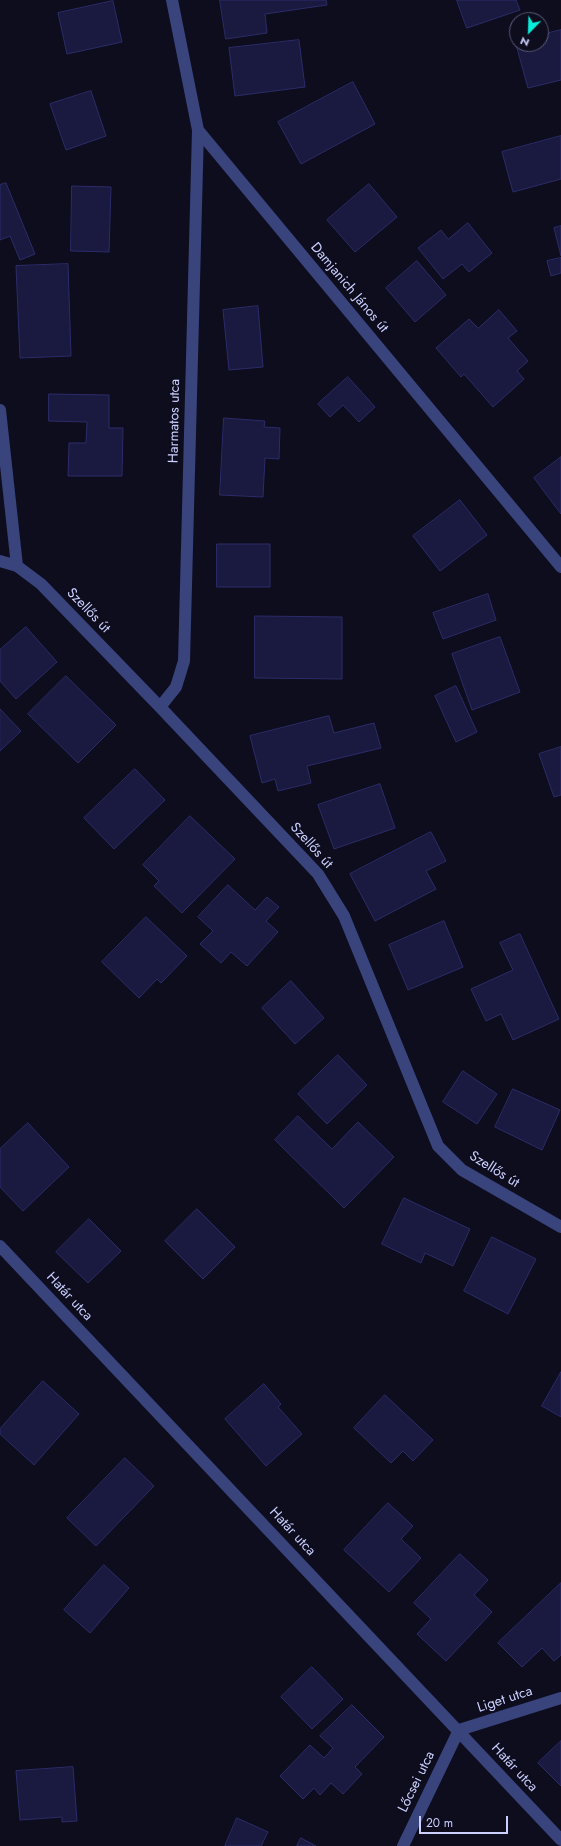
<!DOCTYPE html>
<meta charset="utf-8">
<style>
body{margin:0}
#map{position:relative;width:561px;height:1846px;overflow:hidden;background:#0d0d1e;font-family:Jost,sans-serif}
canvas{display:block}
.north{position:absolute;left:509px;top:12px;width:40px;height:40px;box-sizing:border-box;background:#0d0d1e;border:1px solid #595b78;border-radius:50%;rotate:203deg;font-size:11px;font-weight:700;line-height:16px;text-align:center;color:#cbcffe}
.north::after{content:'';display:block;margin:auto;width:14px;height:18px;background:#06efd9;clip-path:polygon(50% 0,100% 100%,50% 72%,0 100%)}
.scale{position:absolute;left:419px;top:1816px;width:89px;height:18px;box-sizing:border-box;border:2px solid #cbcffe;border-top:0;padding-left:5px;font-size:12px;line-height:14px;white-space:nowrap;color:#cbcffe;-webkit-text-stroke:3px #0d0d1e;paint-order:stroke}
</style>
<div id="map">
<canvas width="561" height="1846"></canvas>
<div class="north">N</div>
<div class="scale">20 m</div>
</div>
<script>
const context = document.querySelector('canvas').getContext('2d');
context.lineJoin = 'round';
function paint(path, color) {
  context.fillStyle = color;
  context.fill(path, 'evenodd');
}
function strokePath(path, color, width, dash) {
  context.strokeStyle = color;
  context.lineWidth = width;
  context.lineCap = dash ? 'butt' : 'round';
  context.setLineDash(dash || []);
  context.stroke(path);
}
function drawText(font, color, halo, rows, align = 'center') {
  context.font = font + ' Jost,sans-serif';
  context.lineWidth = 4;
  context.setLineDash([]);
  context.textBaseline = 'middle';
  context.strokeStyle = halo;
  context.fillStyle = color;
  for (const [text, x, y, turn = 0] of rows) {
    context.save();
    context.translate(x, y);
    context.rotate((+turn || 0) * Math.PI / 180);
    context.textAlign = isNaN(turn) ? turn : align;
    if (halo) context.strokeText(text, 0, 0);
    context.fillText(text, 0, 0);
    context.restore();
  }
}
const building = new Path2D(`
 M 220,0 L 326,0 L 327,5 L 265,14 L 267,33 L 226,39 Z
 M 457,0 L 516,0 L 520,10 L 467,28 Z
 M 113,1 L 122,42 L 67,54 L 58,13 Z
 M 561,30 L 561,80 L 528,88 L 515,41 L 517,41 L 517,44 L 541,44 L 541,35 Z
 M 299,40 L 305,87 L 235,96 L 229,48 Z
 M 353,82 L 375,124 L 301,164 L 278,122 Z
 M 91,91 L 106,136 L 66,150 L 50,104 Z
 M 561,136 L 561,179 L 513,192 L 502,152 Z
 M 6,183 L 35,254 L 20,260 L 10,236 L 0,240 L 0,185 Z
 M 369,184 L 397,217 L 355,252 L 327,220 Z
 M 72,186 L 111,187 L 109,252 L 71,251 Z
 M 468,223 L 492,253 L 469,272 L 462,264 L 443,279 L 418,248 L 441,230 L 448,239 Z
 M 561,226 L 561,256 L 554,228 Z
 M 561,258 L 561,273 L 551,276 L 547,261 Z
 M 417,261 L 446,295 L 415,322 L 386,288 Z
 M 68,264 L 71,356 L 20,358 L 16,266 Z
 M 258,306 L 263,367 L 229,370 L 223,310 Z
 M 499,310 L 517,331 L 508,338 L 528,361 L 517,371 L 524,379 L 493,407 L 464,374 L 461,377 L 436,348 L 469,319 L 478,328 Z
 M 348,377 L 375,407 L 359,422 L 343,405 L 330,417 L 318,404 Z
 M 49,394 L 109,395 L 109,428 L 123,428 L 122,476 L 68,476 L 69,443 L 86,443 L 87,422 L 49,421 Z
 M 224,418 L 265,421 L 264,427 L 280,428 L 279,459 L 265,458 L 263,497 L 220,495 Z
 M 561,457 L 561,514 L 534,478 Z
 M 460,500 L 487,535 L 440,571 L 413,536 Z
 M 217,544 L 270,544 L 270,587 L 217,587 Z
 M 488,594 L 496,620 L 443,639 L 433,613 Z
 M 255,616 L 342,617 L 342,679 L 255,678 Z
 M 26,627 L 57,662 L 16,699 L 0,681 L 0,650 Z
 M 500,637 L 520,692 L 472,710 L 452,654 Z
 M 66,676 L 116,725 L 78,763 L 28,714 Z
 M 456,686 L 477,732 L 456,742 L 435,696 Z
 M 0,709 L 21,731 L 0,751 Z
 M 329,716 L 334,733 L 374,723 L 381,748 L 307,766 L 311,783 L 278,791 L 275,779 L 262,783 L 250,736 Z
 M 561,747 L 561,795 L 554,797 L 539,754 Z
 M 135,769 L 165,800 L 114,849 L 84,818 Z
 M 380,784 L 395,828 L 334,849 L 318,805 Z
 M 190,816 L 235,859 L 182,913 L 154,886 L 159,881 L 143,865 Z
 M 431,832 L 446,861 L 426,871 L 436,889 L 375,921 L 350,874 Z
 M 228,885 L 255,910 L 267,897 L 279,907 L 266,921 L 278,932 L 247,966 L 231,952 L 221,963 L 200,944 L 213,931 L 198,917 Z
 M 146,917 L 187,956 L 161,983 L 157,979 L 139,998 L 102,962 Z
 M 444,921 L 463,967 L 408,990 L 389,945 Z
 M 520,934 L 559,1019 L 513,1040 L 501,1014 L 486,1021 L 471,989 L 513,970 L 500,943 Z
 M 291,981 L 324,1018 L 295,1044 L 262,1008 Z
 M 338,1055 L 367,1085 L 327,1124 L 298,1094 Z
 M 463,1071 L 497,1094 L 477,1124 L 443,1102 Z
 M 513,1089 L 560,1110 L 542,1150 L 495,1127 Z
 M 298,1116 L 332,1149 L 358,1122 L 394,1157 L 344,1208 L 275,1140 Z
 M 28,1123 L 69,1167 L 23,1211 L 0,1187 L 0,1149 Z
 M 404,1198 L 470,1229 L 453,1266 L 425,1253 L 421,1263 L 382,1244 Z
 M 197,1209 L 235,1247 L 203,1279 L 165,1241 Z
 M 89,1219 L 121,1251 L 88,1283 L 56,1252 Z
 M 492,1237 L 536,1259 L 508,1314 L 464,1291 Z
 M 561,1372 L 561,1417 L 542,1406 Z
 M 43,1381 L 79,1414 L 34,1465 L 0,1434 L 0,1429 Z
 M 264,1384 L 281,1404 L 278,1407 L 302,1434 L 266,1466 L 225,1419 Z
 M 385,1395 L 433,1440 L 413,1461 L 403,1451 L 391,1463 L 354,1428 Z
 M 125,1458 L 154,1486 L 96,1546 L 67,1518 Z
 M 388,1503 L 413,1526 L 401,1539 L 421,1558 L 389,1592 L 344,1550 Z
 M 460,1554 L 488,1580 L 474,1595 L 492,1612 L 446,1661 L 417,1634 L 431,1619 L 414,1603 Z
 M 104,1565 L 129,1588 L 90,1633 L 64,1610 Z
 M 561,1583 L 561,1655 L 554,1661 L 542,1648 L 522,1667 L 498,1643 Z
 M 312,1667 L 343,1699 L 312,1729 L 281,1697 Z
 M 352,1705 L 384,1737 L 355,1767 L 362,1774 L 343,1794 L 331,1783 L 320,1795 L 314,1788 L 303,1799 L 280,1776 L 310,1745 L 324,1758 L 333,1748 L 320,1736 Z
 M 561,1741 L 561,1786 L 538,1763 Z
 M 73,1767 L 77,1821 L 62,1822 L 62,1817 L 20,1820 L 16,1771 Z
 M 237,1818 L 268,1832 L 261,1846 L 225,1846 Z
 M 301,1838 L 316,1846 L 297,1846 Z`);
const minor = new Path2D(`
 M 172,0 L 198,130 L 561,567
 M 0,410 L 17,566
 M 0,561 L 17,566 L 41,584 L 160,707 L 318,874 L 344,916 L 438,1146 L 462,1170 L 561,1227
 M 160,707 L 176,687 L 184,661 L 198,130
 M 0,1246 L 561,1840
 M 403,1846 L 459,1730 L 561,1698`);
const streetNames = [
 ["Damjanich János út",349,288,50],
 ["Harmatos utca",175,421,-89],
 ["Szellős út",88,611,46],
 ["Szellős út",311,846,48],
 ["Szellős út",494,1170,32],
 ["Határ utca",69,1297,47],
 ["Határ utca",292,1532,47],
 ["Liget utca",505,1700,-18],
 ["Határ utca",514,1768,47],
 ["Lőcsei utca",417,1782,-64]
];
paint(building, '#1a193f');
strokePath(building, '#2c2c6a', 1);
strokePath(minor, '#39437c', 12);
drawText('14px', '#cbcffe', '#0d0d1e', streetNames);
</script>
